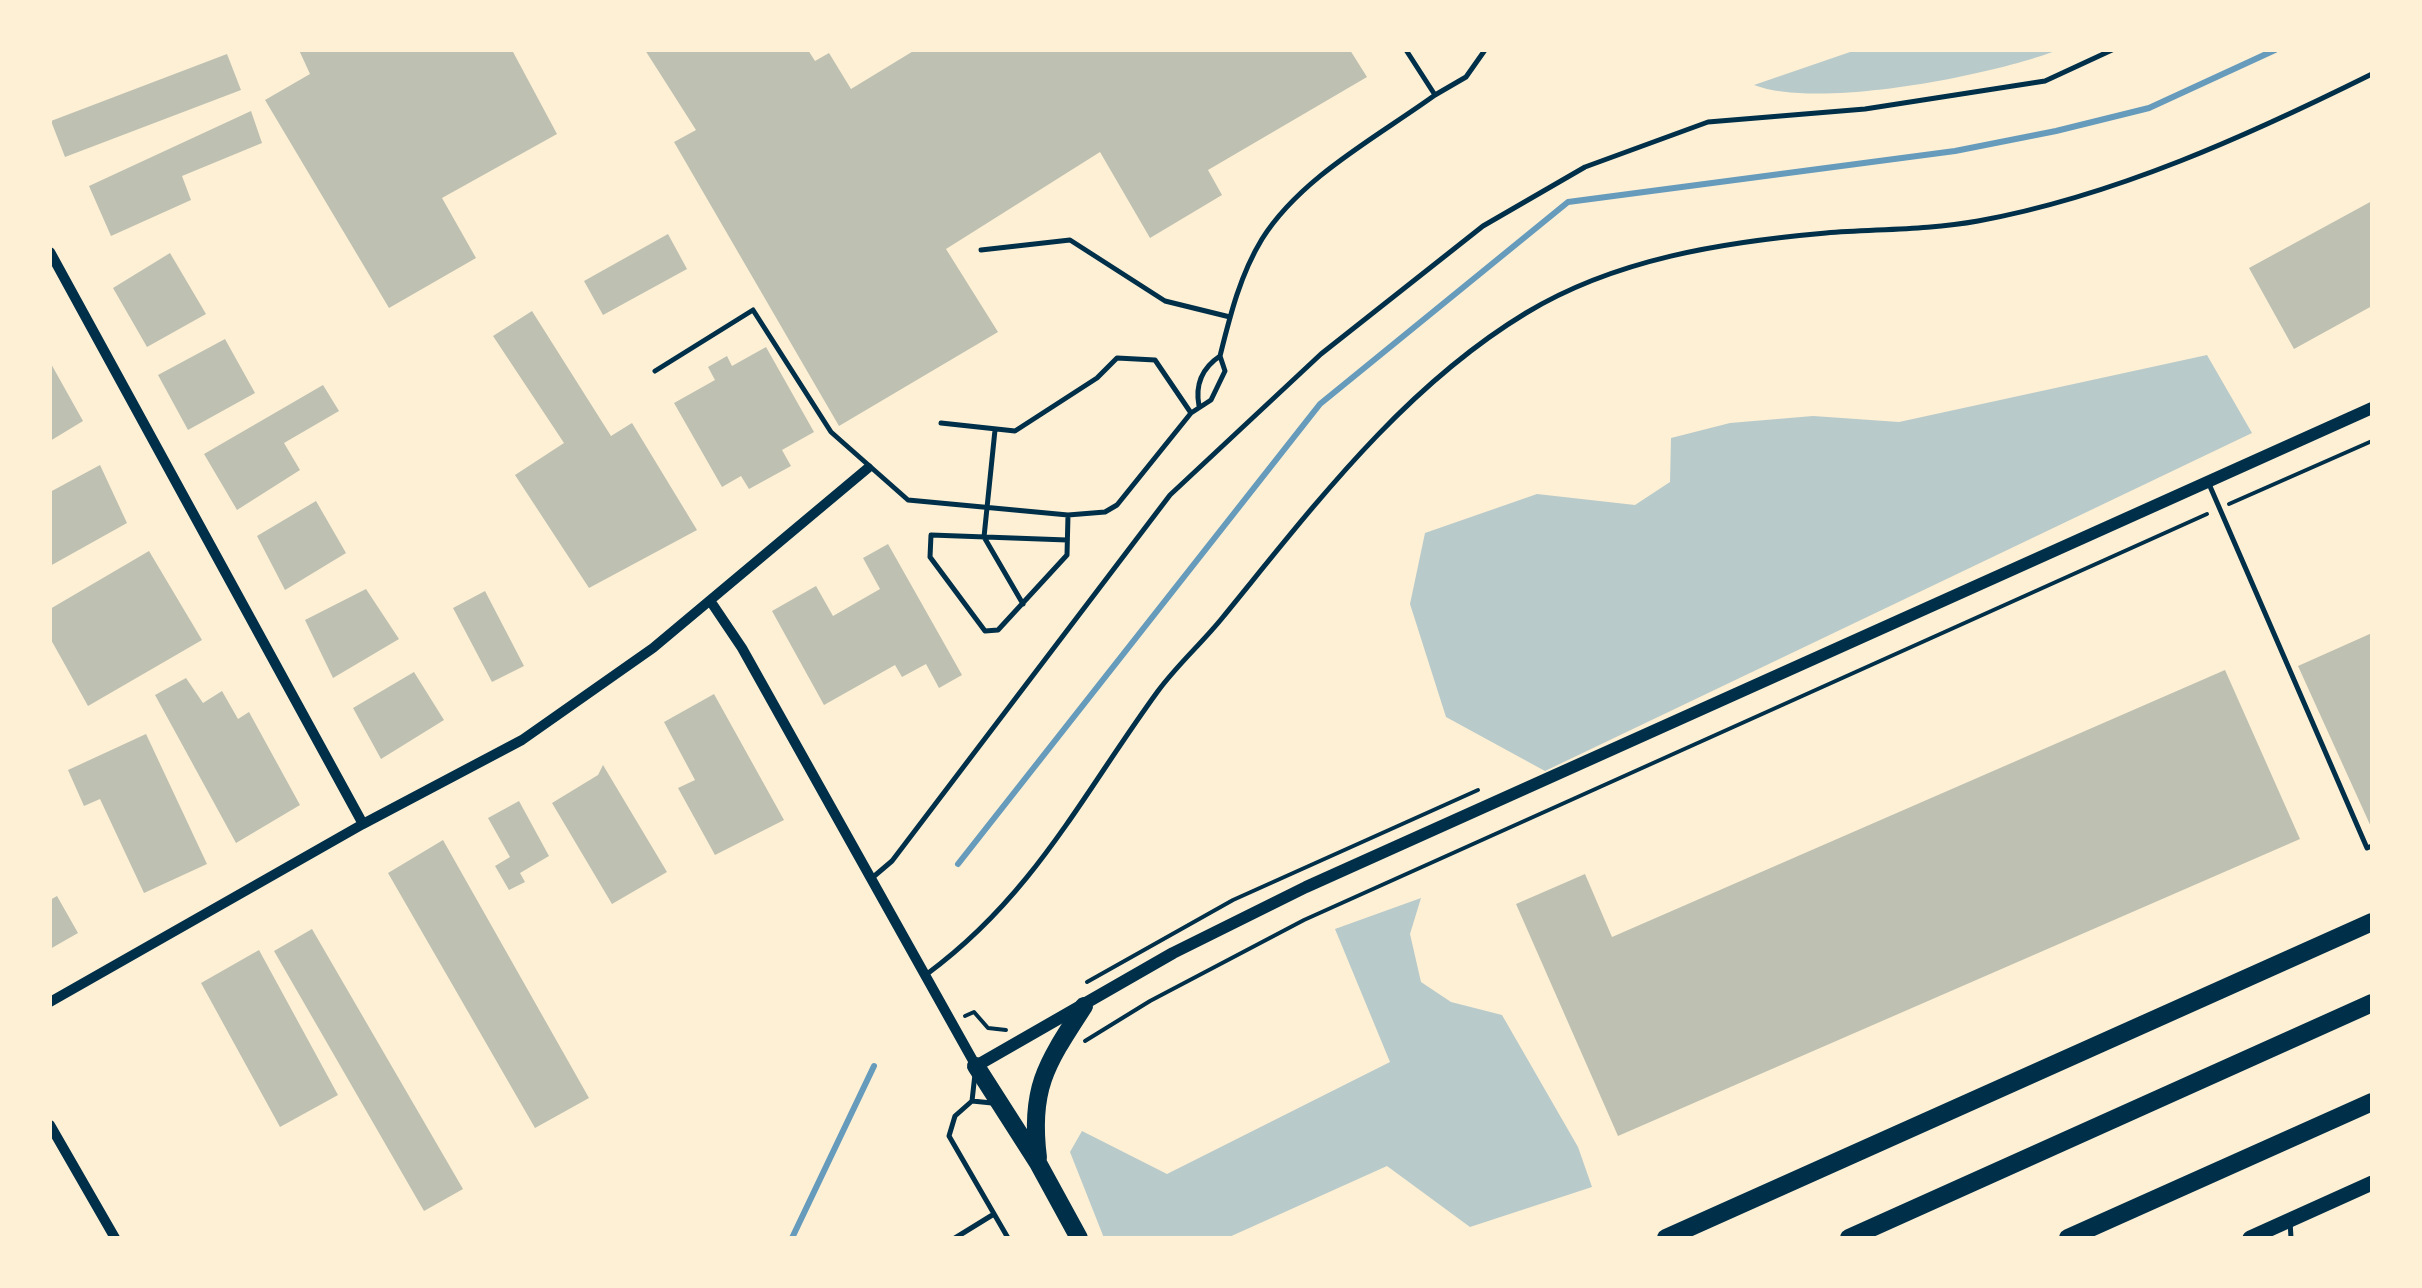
<!DOCTYPE html>
<style>
body{margin:0}
#map{position:relative;width:2422px;height:1288px;overflow:hidden;background:#fdf0d5;font-family:"Sofia Sans Condensed",sans-serif}
canvas{display:block}
.frame{position:absolute;inset:0;border:52px solid #fdf0d5;pointer-events:none}
</style>
<div id="map">
<canvas width="2422" height="1288"></canvas>
<div class="frame"></div>
</div>
<script>
const context = document.querySelector('canvas').getContext('2d');
context.lineJoin = 'round';
function paint(path, color) {
  context.fillStyle = color;
  context.fill(path, 'evenodd');
}
function strokePath(path, color, width, dash) {
  context.strokeStyle = color;
  context.lineWidth = width;
  context.lineCap = dash ? 'butt' : 'round';
  context.setLineDash(dash || []);
  context.stroke(path);
}
const green = new Path2D(`
 M 1856,50 L 2058,50 C 1993,75 1819,110 1754,85 Z
 M 2207,355 L 2252,433 L 1545,771 L 1446,717 L 1410,604 L 1425,533 L 1537,494 L 1635,505 L 1670,482 L 1671,438 L 1730,423 L 1813,416 L 1899,422 Z
 M 1421,898 L 1410,934 L 1421,982 L 1451,1002 L 1502,1015 L 1578,1147 L 1592,1187 L 1470,1227 L 1387,1166 L 1227,1238 L 1104,1238 L 1070,1152 L 1082,1131 L 1167,1174 L 1390,1062 L 1335,929 Z`);
const stream = new Path2D(`
 M 958,864 L 1320,404 L 1568,202 L 1955,151 L 2056,131 L 2149,108 L 2275,50
 M 792,1238 L 874,1066`);
const building = new Path2D(`
 M 299,50 L 512,50 L 557,134 L 442,198 L 476,258 L 389,308 L 265,100 L 310,74 Z
 M 645,50 L 808,50 L 815,61 L 829,53 L 851,89 L 915,50 L 1350,50 L 1367,77 L 1208,170 L 1222,195 L 1150,238 L 1100,152 L 946,249 L 998,332 L 839,426 L 674,142 L 696,130 Z
 M 227,54 L 241,90 L 65,157 L 51,121 Z
 M 251,111 L 262,143 L 182,176 L 191,200 L 111,236 L 89,186 Z
 M 2372,201 L 2372,306 L 2294,349 L 2249,268 Z
 M 668,234 L 687,269 L 603,315 L 584,281 Z
 M 170,253 L 206,314 L 147,347 L 113,288 Z
 M 532,311 L 611,436 L 632,423 L 697,530 L 589,588 L 515,475 L 564,443 L 493,336 Z
 M 225,339 L 255,393 L 188,430 L 158,375 Z
 M 766,347 L 814,432 L 782,450 L 791,466 L 749,489 L 741,476 L 722,487 L 674,403 L 715,380 L 708,367 L 727,356 L 732,366 Z
 M 50,362 L 83,421 L 50,441 Z
 M 323,385 L 339,411 L 284,443 L 300,470 L 237,510 L 204,454 Z
 M 100,465 L 127,523 L 50,566 L 50,492 Z
 M 316,501 L 346,553 L 285,590 L 257,536 Z
 M 888,544 L 962,675 L 939,688 L 926,664 L 902,677 L 895,665 L 824,705 L 772,611 L 816,586 L 833,616 L 880,589 L 863,558 Z
 M 149,551 L 202,640 L 88,706 L 50,638 L 50,609 Z
 M 366,589 L 399,639 L 333,678 L 305,620 Z
 M 485,591 L 524,666 L 492,682 L 453,608 Z
 M 2372,633 L 2372,829 L 2298,666 Z
 M 2225,670 L 2300,839 L 1618,1136 L 1516,904 L 1585,874 L 1612,937 Z
 M 414,672 L 444,720 L 381,759 L 353,708 Z
 M 186,678 L 203,703 L 222,691 L 238,719 L 249,712 L 300,805 L 236,843 L 155,695 Z
 M 714,694 L 784,820 L 715,855 L 678,788 L 695,780 L 664,722 Z
 M 146,734 L 207,864 L 144,893 L 100,799 L 84,806 L 68,770 Z
 M 603,765 L 667,872 L 612,904 L 552,803 L 598,775 Z
 M 519,801 L 549,856 L 520,873 L 525,882 L 509,890 L 495,866 L 510,857 L 488,818 Z
 M 443,840 L 589,1098 L 535,1128 L 388,873 Z
 M 57,896 L 78,933 L 50,949 L 50,900 Z
 M 312,929 L 463,1189 L 424,1211 L 274,951 Z
 M 259,950 L 338,1095 L 280,1127 L 201,983 Z`);
const path = new Path2D(`
 M 2229,504 L 2372,441
 M 1087,982 L 1233,900 L 1478,790
 M 965,1016 L 974,1012 L 988,1028 L 1006,1030
 M 1085,1041 L 1150,1001 L 1304,920 L 2207,514`);
const service = new Path2D(`
 M 1435,95 L 1466,77 L 1485,50
 M 981,250 L 1070,240 L 1165,301 L 1230,317
 M 1220,356 C 1230,316 1240,275 1262,239 C 1301,177 1377,137 1435,95 L 1406,50
 M 655,371 L 753,310 L 831,432 L 908,500 L 1068,515 L 1105,512 L 1117,505 L 1191,413 L 1155,360 L 1117,358 L 1097,378 L 1015,431 L 941,423
 M 1191,413 L 1211,400 L 1225,371 L 1220,356 C 1202,368 1195,385 1199,406
 M 995,430 L 984,537 L 1023,604
 M 2209,484 L 2367,848 L 2372,846
 M 1067,540 L 931,535 L 930,557 L 985,631 L 998,630 L 1067,555 L 1068,515
 M 872,878 L 892,861 L 1170,495 L 1321,354 L 1483,226 L 1585,167 L 1708,122 L 1865,109 L 2045,81 L 2112,50
 M 927,974 C 1034,895 1082,795 1158,691 C 1178,664 1203,642 1223,617 C 1313,507 1402,388 1526,313 C 1615,259 1723,242 1826,233 C 1876,229 1928,230 1978,221 C 2115,196 2249,135 2372,74
 M 972,1101 L 975,1074
 M 992,1103 L 972,1101 L 955,1116 L 949,1136 L 1008,1238
 M 2290,1221 L 2291,1238
 M 955,1238 L 994,1214`);
const minor = new Path2D(`
 M 50,252 L 363,824
 M 711,602 L 742,648 L 976,1066
 M 50,1002 L 363,824 L 522,740 L 653,648 L 868,468
 M 50,1125 L 115,1238`);
const tertiary = new Path2D(`
 M 976,1066 L 1173,953 L 1306,887 L 2372,408`);
const primary = new Path2D(`
 M 2250,1238 L 2372,1183`);
const trunk = new Path2D(`
 M 976,1066 L 1038,1163 L 1079,1238
 M 1038,1158 C 1029,1088 1047,1063 1084,1006
 M 1666,1238 L 2372,922`);
const motorway = new Path2D(`
 M 1849,1238 L 2372,1003
 M 2068,1238 L 2372,1102`);
paint(green, '#b9caca');
strokePath(stream, '#669bbc', 6);
paint(building, '#bec0b2');
strokePath(path, '#003049', 4);
strokePath(service, '#003049', 5);
strokePath(minor, '#003049', 10);
strokePath(tertiary, '#003049', 12);
strokePath(primary, '#003049', 15);
strokePath(trunk, '#003049', 18);
strokePath(motorway, '#003049', 18);
</script>
